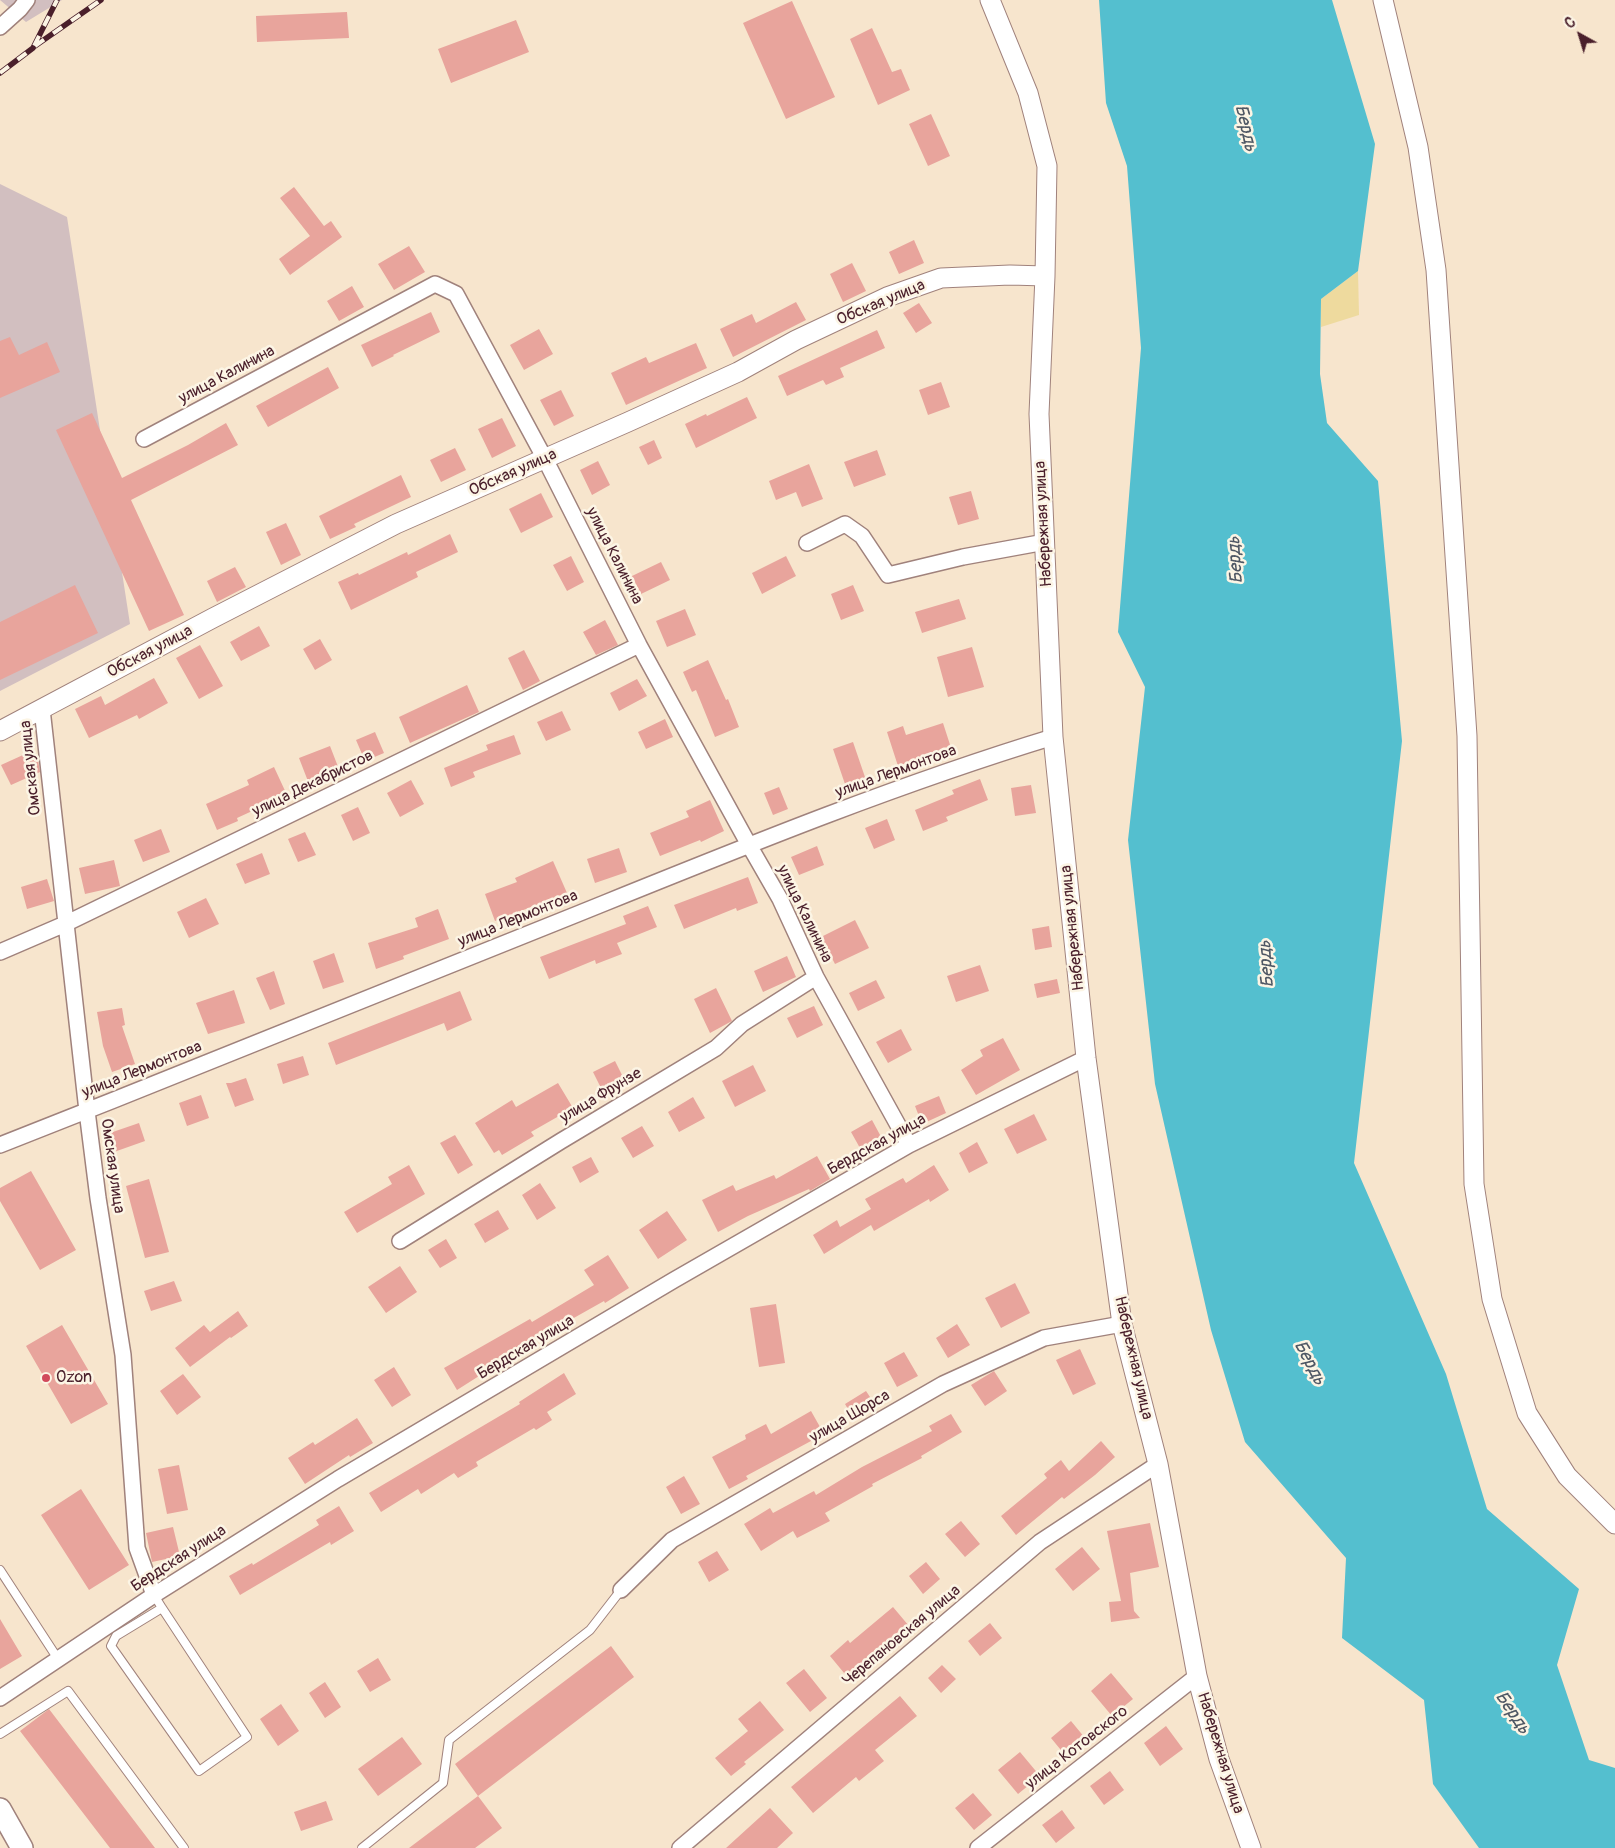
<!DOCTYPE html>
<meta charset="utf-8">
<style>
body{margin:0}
#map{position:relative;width:1615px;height:1848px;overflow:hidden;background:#f7e5cd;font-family:Pangolin,sans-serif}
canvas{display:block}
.north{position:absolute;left:1555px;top:10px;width:50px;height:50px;-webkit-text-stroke:4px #fcf5e5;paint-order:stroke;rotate:321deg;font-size:14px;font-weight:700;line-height:20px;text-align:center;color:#4a1f2b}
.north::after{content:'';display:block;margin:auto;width:18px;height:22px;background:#4a1f2b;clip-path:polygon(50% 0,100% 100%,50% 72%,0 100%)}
</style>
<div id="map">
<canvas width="1615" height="1848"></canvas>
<div class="north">С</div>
</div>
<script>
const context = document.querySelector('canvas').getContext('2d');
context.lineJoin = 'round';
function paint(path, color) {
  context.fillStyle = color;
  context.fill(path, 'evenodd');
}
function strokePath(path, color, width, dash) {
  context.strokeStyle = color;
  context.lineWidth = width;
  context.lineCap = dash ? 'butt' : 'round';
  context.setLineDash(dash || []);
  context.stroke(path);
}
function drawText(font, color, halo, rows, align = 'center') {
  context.font = font + ' Pangolin,sans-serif';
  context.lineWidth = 5;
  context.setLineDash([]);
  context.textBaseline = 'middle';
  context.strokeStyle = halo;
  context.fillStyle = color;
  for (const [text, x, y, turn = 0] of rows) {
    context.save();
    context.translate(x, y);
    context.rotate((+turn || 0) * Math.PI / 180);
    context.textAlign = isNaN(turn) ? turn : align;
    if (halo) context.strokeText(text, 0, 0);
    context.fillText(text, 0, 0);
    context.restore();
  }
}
const industrial = new Path2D(`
 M 0,0 L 62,0 L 26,22 Z
 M 0,184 L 67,217 L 130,624 L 0,691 Z`);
const sand = new Path2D(`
 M 1358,271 L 1359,315 L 1321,327 L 1321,299 Z`);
const water = new Path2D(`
 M 1099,0 L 1332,0 L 1375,144 L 1358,271 L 1321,299 L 1320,374 L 1327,423 L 1378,481 L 1402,741 L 1354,1163 L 1446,1374 L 1487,1509 L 1579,1589 L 1557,1665 L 1589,1760 L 1615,1768 L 1615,1848 L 1479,1848 L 1433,1784 L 1424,1700 L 1342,1638 L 1346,1558 L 1245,1442 L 1211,1330 L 1155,1084 L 1128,840 L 1145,687 L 1118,632 L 1141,348 L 1127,166 L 1106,103 Z`);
const building = new Path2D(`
 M 792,1 L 835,97 L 786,119 L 743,23 Z
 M 347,12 L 349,38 L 257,42 L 256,16 Z
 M 516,20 L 529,52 L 451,83 L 438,49 Z
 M 872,28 L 892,72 L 901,69 L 910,90 L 878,105 L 850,39 Z
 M 931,114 L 950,156 L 928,166 L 909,124 Z
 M 294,187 L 324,226 L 331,221 L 342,237 L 290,275 L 279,259 L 310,236 L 280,198 Z
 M 914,240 L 924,263 L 899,274 L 889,252 Z
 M 409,246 L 425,272 L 394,290 L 378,264 Z
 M 852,263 L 866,291 L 843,302 L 830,274 Z
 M 352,286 L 364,307 L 339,321 L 327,301 Z
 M 796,302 L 806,320 L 733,357 L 720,329 L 752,314 L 756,323 Z
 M 919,303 L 932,323 L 916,333 L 903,313 Z
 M 431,312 L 440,332 L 393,355 L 394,356 L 372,367 L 361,345 Z
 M 539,329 L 553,354 L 524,370 L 510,345 Z
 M 877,330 L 885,348 L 840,368 L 844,377 L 826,385 L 823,380 L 787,396 L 778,376 Z
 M 10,337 L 19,355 L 47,342 L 60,372 L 0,398 L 0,341 Z
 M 696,343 L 707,368 L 626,405 L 611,373 L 646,357 L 649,363 Z
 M 328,367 L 339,388 L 268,427 L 256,406 Z
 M 941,382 L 950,407 L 928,415 L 919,390 Z
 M 561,390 L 574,416 L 554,426 L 540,400 Z
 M 747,397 L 757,418 L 696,448 L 685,424 L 706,414 L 707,416 Z
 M 92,413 L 122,478 L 188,445 L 226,423 L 238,445 L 131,500 L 184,615 L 149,631 L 56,430 Z
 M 502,418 L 516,446 L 492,458 L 478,429 Z
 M 654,440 L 662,458 L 648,465 L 639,447 Z
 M 455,448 L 466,470 L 441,482 L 430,460 Z
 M 877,450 L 886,475 L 854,487 L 844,462 Z
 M 598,461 L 610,485 L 592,495 L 580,470 Z
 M 809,464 L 823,499 L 802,507 L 796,492 L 776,500 L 769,481 Z
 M 401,475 L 411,497 L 354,524 L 356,527 L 330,539 L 319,516 Z
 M 971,491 L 979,519 L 958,525 L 949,497 Z
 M 541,493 L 553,517 L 521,533 L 509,509 Z
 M 286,523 L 301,555 L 281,565 L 266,532 Z
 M 450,534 L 458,552 L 416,572 L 418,577 L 351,610 L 338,582 L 358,573 L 359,575 L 407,552 L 408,555 Z
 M 571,556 L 584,582 L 567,591 L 553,565 Z
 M 786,556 L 796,576 L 762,594 L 752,573 Z
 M 661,562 L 670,580 L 641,594 L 632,576 Z
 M 235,567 L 246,587 L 217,602 L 207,581 Z
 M 75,585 L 98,633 L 0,680 L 0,622 Z
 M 853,585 L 864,611 L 841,620 L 831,594 Z
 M 959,599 L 966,619 L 922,633 L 915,612 Z
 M 685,609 L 696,635 L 667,647 L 656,621 Z
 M 605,620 L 618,645 L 596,655 L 583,632 Z
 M 259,626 L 270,646 L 241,661 L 230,642 Z
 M 320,639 L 332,660 L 315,670 L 303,649 Z
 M 200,645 L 223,686 L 199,699 L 176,658 Z
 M 972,647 L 984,687 L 948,697 L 937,657 Z
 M 524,650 L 540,681 L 523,690 L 508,658 Z
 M 708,660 L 726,700 L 728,699 L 739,727 L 715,737 L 696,690 L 692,692 L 683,672 Z
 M 154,678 L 168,703 L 139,719 L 137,715 L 89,738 L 75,709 L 101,696 L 105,705 Z
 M 637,679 L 647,696 L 619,711 L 610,693 Z
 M 467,685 L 479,712 L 410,743 L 399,717 Z
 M 562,711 L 571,730 L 546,741 L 537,722 Z
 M 665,719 L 673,737 L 646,749 L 638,732 Z
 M 943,723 L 954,757 L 935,763 L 933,754 L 898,766 L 887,732 L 903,726 L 906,735 Z
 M 375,732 L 384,753 L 365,761 L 356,740 Z
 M 514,735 L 521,754 L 473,772 L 475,777 L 451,787 L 444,768 L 488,750 L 486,745 Z
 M 853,742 L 866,780 L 846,787 L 833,749 Z
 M 330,746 L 342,777 L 311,789 L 299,758 Z
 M 34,750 L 38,760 L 40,772 L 11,785 L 1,765 Z
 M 274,767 L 287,795 L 237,818 L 238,821 L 217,830 L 206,804 L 249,785 L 247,780 Z
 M 980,779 L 988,800 L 946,817 L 948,821 L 923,831 L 915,810 L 954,794 L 952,790 Z
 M 411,780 L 424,804 L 400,817 L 387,793 Z
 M 1031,785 L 1036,813 L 1015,816 L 1011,788 Z
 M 779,787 L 788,809 L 773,815 L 764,793 Z
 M 710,800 L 724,831 L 701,842 L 700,840 L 660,856 L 650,833 L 689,817 L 686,811 Z
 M 358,807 L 370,833 L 353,841 L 341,815 Z
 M 887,819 L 895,840 L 874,849 L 865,828 Z
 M 161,829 L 170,852 L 143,862 L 134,840 Z
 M 305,832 L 316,855 L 298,862 L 288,839 Z
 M 817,846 L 824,865 L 799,875 L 791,857 Z
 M 619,848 L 627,872 L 595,883 L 587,859 Z
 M 262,853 L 270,874 L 245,884 L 236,864 Z
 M 114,860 L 120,886 L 85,894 L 79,868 Z
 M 553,861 L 567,893 L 495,921 L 485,894 L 517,882 L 515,878 Z
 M 748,877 L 758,903 L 737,911 L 736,908 L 684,929 L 674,905 Z
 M 47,879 L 54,901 L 27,909 L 21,887 Z
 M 206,898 L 219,924 L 189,938 L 177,912 Z
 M 648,906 L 657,927 L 617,943 L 622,954 L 596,964 L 595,960 L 549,979 L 540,957 L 626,924 L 623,916 Z
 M 438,909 L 449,939 L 403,956 L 404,959 L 376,969 L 368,943 L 418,927 L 415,918 Z
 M 855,920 L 869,948 L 835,964 L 821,937 Z
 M 1049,926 L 1052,947 L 1035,950 L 1032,929 Z
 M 334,953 L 344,982 L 323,989 L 313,961 Z
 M 787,956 L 796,977 L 763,992 L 754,971 Z
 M 980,965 L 989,991 L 956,1002 L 947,976 Z
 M 274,971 L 285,1004 L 270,1010 L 256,978 Z
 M 1057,979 L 1060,993 L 1037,998 L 1034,984 Z
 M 876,980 L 885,998 L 858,1011 L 849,993 Z
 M 716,988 L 732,1021 L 710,1033 L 694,999 Z
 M 234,990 L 245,1023 L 208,1034 L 196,1003 Z
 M 460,991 L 472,1020 L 447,1031 L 444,1023 L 336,1065 L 328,1043 Z
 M 814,1006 L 823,1025 L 797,1038 L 787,1018 Z
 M 122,1008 L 125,1025 L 122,1026 L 135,1064 L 112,1072 L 103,1046 L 97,1012 Z
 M 901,1029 L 912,1050 L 888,1063 L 876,1042 Z
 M 1003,1038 L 1020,1070 L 976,1095 L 961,1070 L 983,1056 L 980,1050 Z
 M 303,1056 L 309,1075 L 283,1084 L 277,1064 Z
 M 615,1061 L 624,1079 L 602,1090 L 593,1072 Z
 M 753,1065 L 766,1091 L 735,1107 L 722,1081 Z
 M 246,1078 L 254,1100 L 235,1107 L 226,1083 L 231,1083 Z
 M 558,1083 L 573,1108 L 531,1132 L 534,1136 L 502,1155 L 499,1150 L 494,1153 L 475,1123 L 512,1100 L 516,1107 Z
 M 201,1095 L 209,1118 L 187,1126 L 179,1103 Z
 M 939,1096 L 946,1113 L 922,1124 L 915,1106 Z
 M 693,1097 L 705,1118 L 679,1132 L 668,1112 Z
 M 1034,1114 L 1047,1140 L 1017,1154 L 1004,1129 Z
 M 872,1120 L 886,1146 L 865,1157 L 851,1132 Z
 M 139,1123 L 145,1141 L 114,1152 L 107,1134 Z
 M 642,1126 L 654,1146 L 633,1158 L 621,1138 Z
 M 455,1135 L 473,1165 L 458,1174 L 440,1143 Z
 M 977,1142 L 988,1163 L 969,1173 L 959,1153 Z
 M 817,1156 L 830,1179 L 810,1191 L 809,1189 L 748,1216 L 718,1232 L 702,1200 L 733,1185 L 736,1191 L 774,1175 L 776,1179 Z
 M 591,1157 L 599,1172 L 580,1183 L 572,1167 Z
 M 409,1165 L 425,1194 L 357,1233 L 344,1212 L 392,1184 L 388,1177 Z
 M 934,1165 L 949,1190 L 930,1202 L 929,1199 L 874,1231 L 871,1225 L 824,1254 L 813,1235 L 837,1220 L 840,1227 L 871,1209 L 865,1199 L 903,1178 L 906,1183 Z
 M 31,1171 L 76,1250 L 40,1270 L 0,1201 L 0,1188 Z
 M 149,1179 L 169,1252 L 145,1258 L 126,1186 Z
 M 540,1183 L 556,1208 L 537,1220 L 522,1195 Z
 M 498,1210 L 509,1229 L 485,1243 L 474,1224 Z
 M 667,1211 L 687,1240 L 658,1259 L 639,1230 Z
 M 446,1239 L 457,1258 L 440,1268 L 428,1250 Z
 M 608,1255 L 629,1288 L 605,1303 L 604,1301 L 540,1337 L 478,1374 L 479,1376 L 457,1390 L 444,1368 L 530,1319 L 532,1322 L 594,1285 L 584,1270 Z
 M 400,1266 L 417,1292 L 386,1313 L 368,1287 Z
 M 174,1281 L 182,1301 L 151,1311 L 144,1291 Z
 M 1015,1283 L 1030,1313 L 1001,1328 L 985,1298 Z
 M 776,1304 L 785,1363 L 759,1367 L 750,1308 Z
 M 238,1311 L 248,1326 L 231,1338 L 230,1337 L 190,1367 L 175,1348 L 204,1325 L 210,1332 Z
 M 957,1324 L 970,1345 L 948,1358 L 936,1338 Z
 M 62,1325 L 108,1404 L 71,1424 L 26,1346 Z
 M 1080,1349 L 1096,1384 L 1073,1395 L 1056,1360 Z
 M 904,1352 L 918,1376 L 897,1387 L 884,1363 Z
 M 394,1367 L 411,1395 L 392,1407 L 374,1380 Z
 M 994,1371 L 1007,1391 L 985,1406 L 971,1385 Z
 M 564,1373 L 576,1394 L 547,1412 L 552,1420 L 536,1430 L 534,1428 L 476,1462 L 478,1466 L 458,1478 L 454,1473 L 421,1494 L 418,1489 L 381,1512 L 369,1493 L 520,1404 L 519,1402 Z
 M 183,1374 L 201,1397 L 177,1415 L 160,1391 Z
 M 866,1391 L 874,1403 L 852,1416 L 845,1404 Z
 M 811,1411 L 824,1434 L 746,1476 L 748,1479 L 729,1489 L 712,1457 L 746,1439 L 745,1435 L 766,1424 L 771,1434 Z
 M 951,1414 L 962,1432 L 921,1456 L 922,1458 L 872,1484 L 873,1486 L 825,1513 L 830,1521 L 797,1538 L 793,1531 L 761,1551 L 744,1524 L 770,1508 L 773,1513 L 814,1491 L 816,1495 L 862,1467 L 932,1431 L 929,1426 Z
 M 357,1418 L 373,1443 L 350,1457 L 349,1455 L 305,1484 L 288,1458 L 313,1442 L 315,1445 Z
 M 1101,1441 L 1115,1457 L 1095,1475 L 1064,1499 L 1062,1497 L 1016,1535 L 1001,1516 L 1047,1478 L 1044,1474 L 1061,1460 L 1069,1471 Z
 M 179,1465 L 188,1510 L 167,1514 L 158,1469 Z
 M 684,1476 L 700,1504 L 681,1514 L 666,1487 Z
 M 81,1489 L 129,1565 L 89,1590 L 41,1515 Z
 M 339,1506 L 354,1531 L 331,1545 L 330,1542 L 240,1595 L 229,1576 L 252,1563 L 253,1565 L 319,1525 L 316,1520 Z
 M 961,1521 L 980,1544 L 965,1557 L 945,1534 Z
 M 1150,1523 L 1159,1567 L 1130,1573 L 1134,1611 L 1140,1618 L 1111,1622 L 1109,1602 L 1121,1601 L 1107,1531 Z
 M 173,1527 L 180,1556 L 152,1562 L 146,1533 Z
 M 1082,1547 L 1100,1569 L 1073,1591 L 1055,1569 Z
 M 717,1551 L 729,1570 L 709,1582 L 698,1562 Z
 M 926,1562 L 940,1579 L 923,1594 L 909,1576 Z
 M 893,1607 L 909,1626 L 866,1662 L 868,1664 L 849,1679 L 830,1656 L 848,1640 L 850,1643 Z
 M 0,1619 L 22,1656 L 0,1669 Z
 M 990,1623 L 1002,1638 L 980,1656 L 968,1641 Z
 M 611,1646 L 634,1677 L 478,1796 L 455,1764 Z
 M 378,1658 L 391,1680 L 370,1692 L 357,1671 Z
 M 942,1665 L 956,1679 L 941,1693 L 928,1678 Z
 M 804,1669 L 827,1698 L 810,1712 L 786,1683 Z
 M 1111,1673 L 1133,1699 L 1112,1716 L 1091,1691 Z
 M 325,1682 L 341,1707 L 325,1718 L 309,1693 Z
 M 900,1696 L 917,1716 L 875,1750 L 884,1761 L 859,1781 L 856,1777 L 813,1813 L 791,1787 Z
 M 760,1701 L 784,1730 L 744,1762 L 746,1764 L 731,1776 L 715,1758 L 748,1731 L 738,1719 Z
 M 281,1704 L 299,1731 L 278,1746 L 260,1719 Z
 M 49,1709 L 155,1848 L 110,1848 L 20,1731 Z
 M 1071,1721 L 1085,1738 L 1065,1755 L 1051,1738 Z
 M 1166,1726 L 1183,1749 L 1160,1766 L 1144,1743 Z
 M 402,1737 L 422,1764 L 378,1796 L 358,1769 Z
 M 1020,1752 L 1040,1776 L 1018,1794 L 998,1770 Z
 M 1110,1771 L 1124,1790 L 1104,1805 L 1090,1786 Z
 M 973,1793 L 992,1815 L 974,1830 L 955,1808 Z
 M 478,1796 L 502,1828 L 475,1848 L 409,1848 Z
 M 326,1801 L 333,1820 L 301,1831 L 294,1812 Z
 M 770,1808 L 793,1833 L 777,1848 L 726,1848 Z
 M 1062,1810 L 1075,1828 L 1056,1843 L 1042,1825 Z`);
const service = new Path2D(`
 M 0,1570 L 58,1659
 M 154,1595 L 162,1608 L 247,1737 L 199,1771 L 111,1646 L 116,1636 L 162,1608
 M 0,1734 L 68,1691 L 184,1848
 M 362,1848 L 443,1783 L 449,1740 L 590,1630 L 621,1590`);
const minor = new Path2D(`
 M 0,27 L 20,9 L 27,0
 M 144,439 L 435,284 L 456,294 L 545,459 L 639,645 L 749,845 L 780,899 L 816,977 L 909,1145
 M 807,543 L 845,524 L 862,536 L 888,575 L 963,557 L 1045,542
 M 42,709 L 87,1111 L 98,1198 L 123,1355 L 137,1548 L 154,1595
 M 0,952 L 65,924 L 639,645
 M 0,1145 C 194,1069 387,990 580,913 C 736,850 892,786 1053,737
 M 400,1241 L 561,1141 L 716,1048 L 742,1024 L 816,977
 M 621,1590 L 672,1540 L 943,1384 L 1044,1338 L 1122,1324
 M 0,1698 L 154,1595 L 338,1479 L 674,1280 L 909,1145 L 1086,1058
 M 680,1848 L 1040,1542 L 1158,1464
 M 978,1848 L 1197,1676`);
const tertiary = new Path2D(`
 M 990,0 L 1028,93 L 1047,166 L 1045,276 L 1039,414 L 1053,737 L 1086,1058 L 1122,1324 L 1158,1464 L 1197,1676 L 1219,1759 L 1251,1848
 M 1383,0 L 1418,147 L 1436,270 L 1467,736 L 1474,1184 L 1492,1299 L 1527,1413 L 1567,1476 L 1615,1524
 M 0,731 L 213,618 L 396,524 L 628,422 L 738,372 L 796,340 L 887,297 L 941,278 L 1010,275 L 1045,276`);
const secondary = new Path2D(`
 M 0,1809 L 22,1848`);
const rail = new Path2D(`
 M 35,46 L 101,0
 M 0,73 L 33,48 L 57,0`);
const markers = [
 [46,1378,5,"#d1495b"]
];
const streetNames = [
 ["Обская улица",881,303,-23],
 ["улица Калинина",227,375,-28],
 ["Обская улица",513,473,-24],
 ["Набережная улица",1044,524,-93],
 ["улица Калинина",614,556,63],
 ["Обская улица",150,652,-28],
 ["Омская улица",31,768,-96],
 ["улица Лермонтова",896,772,-20],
 ["улица Декабристов",313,784,-26],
 ["улица Калинина",804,914,64],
 ["улица Лермонтова",518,919,-22],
 ["Набережная улица",1073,928,-96],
 ["улица Лермонтова",142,1070,-22],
 ["улица Фрунзе",601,1096,-31],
 ["Бердская улица",877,1145,-29],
 ["Омская улица",112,1166,82],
 ["Бердская улица",526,1348,-31],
 ["Набережная улица",1133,1358,77],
 ["улица Щорса",850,1417,-30],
 ["Бердская улица",179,1559,-33],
 ["Черепановская улица",902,1636,-40],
 ["улица Котовского",1077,1748,-38],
 ["Набережная улица",1220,1753,73]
];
const poiNames = [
 ["Ozon",56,1378]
];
const waterNames = [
 ["Бердь",1245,128,77],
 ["Бердь",1236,560,-94],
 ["Бердь",1267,964,-94],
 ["Бердь",1309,1363,62],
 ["Бердь",1512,1713,56]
];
paint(industrial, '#d2bfc0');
paint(sand, '#eeda9e');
paint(water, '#54bfcf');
paint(building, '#e8a49c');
strokePath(service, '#a0827c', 10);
strokePath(minor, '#a0827c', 18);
strokePath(tertiary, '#a0827c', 21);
strokePath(secondary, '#a0827c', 24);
strokePath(service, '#fff', 8);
strokePath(minor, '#fff', 15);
strokePath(tertiary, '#fff', 19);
strokePath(secondary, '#fff', 21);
strokePath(rail, '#4a1f2b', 5.5);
strokePath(rail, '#fcf5e5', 4, [11]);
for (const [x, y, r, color] of markers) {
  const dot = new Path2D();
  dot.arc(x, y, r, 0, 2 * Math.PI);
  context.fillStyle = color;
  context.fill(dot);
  strokePath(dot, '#fcf5e5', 2);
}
drawText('16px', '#4a1f2b', '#fcf5e5', streetNames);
drawText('16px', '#4a1f2b', '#fcf5e5', poiNames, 'left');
drawText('italic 18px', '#4e5764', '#fcf5e5', waterNames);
</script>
